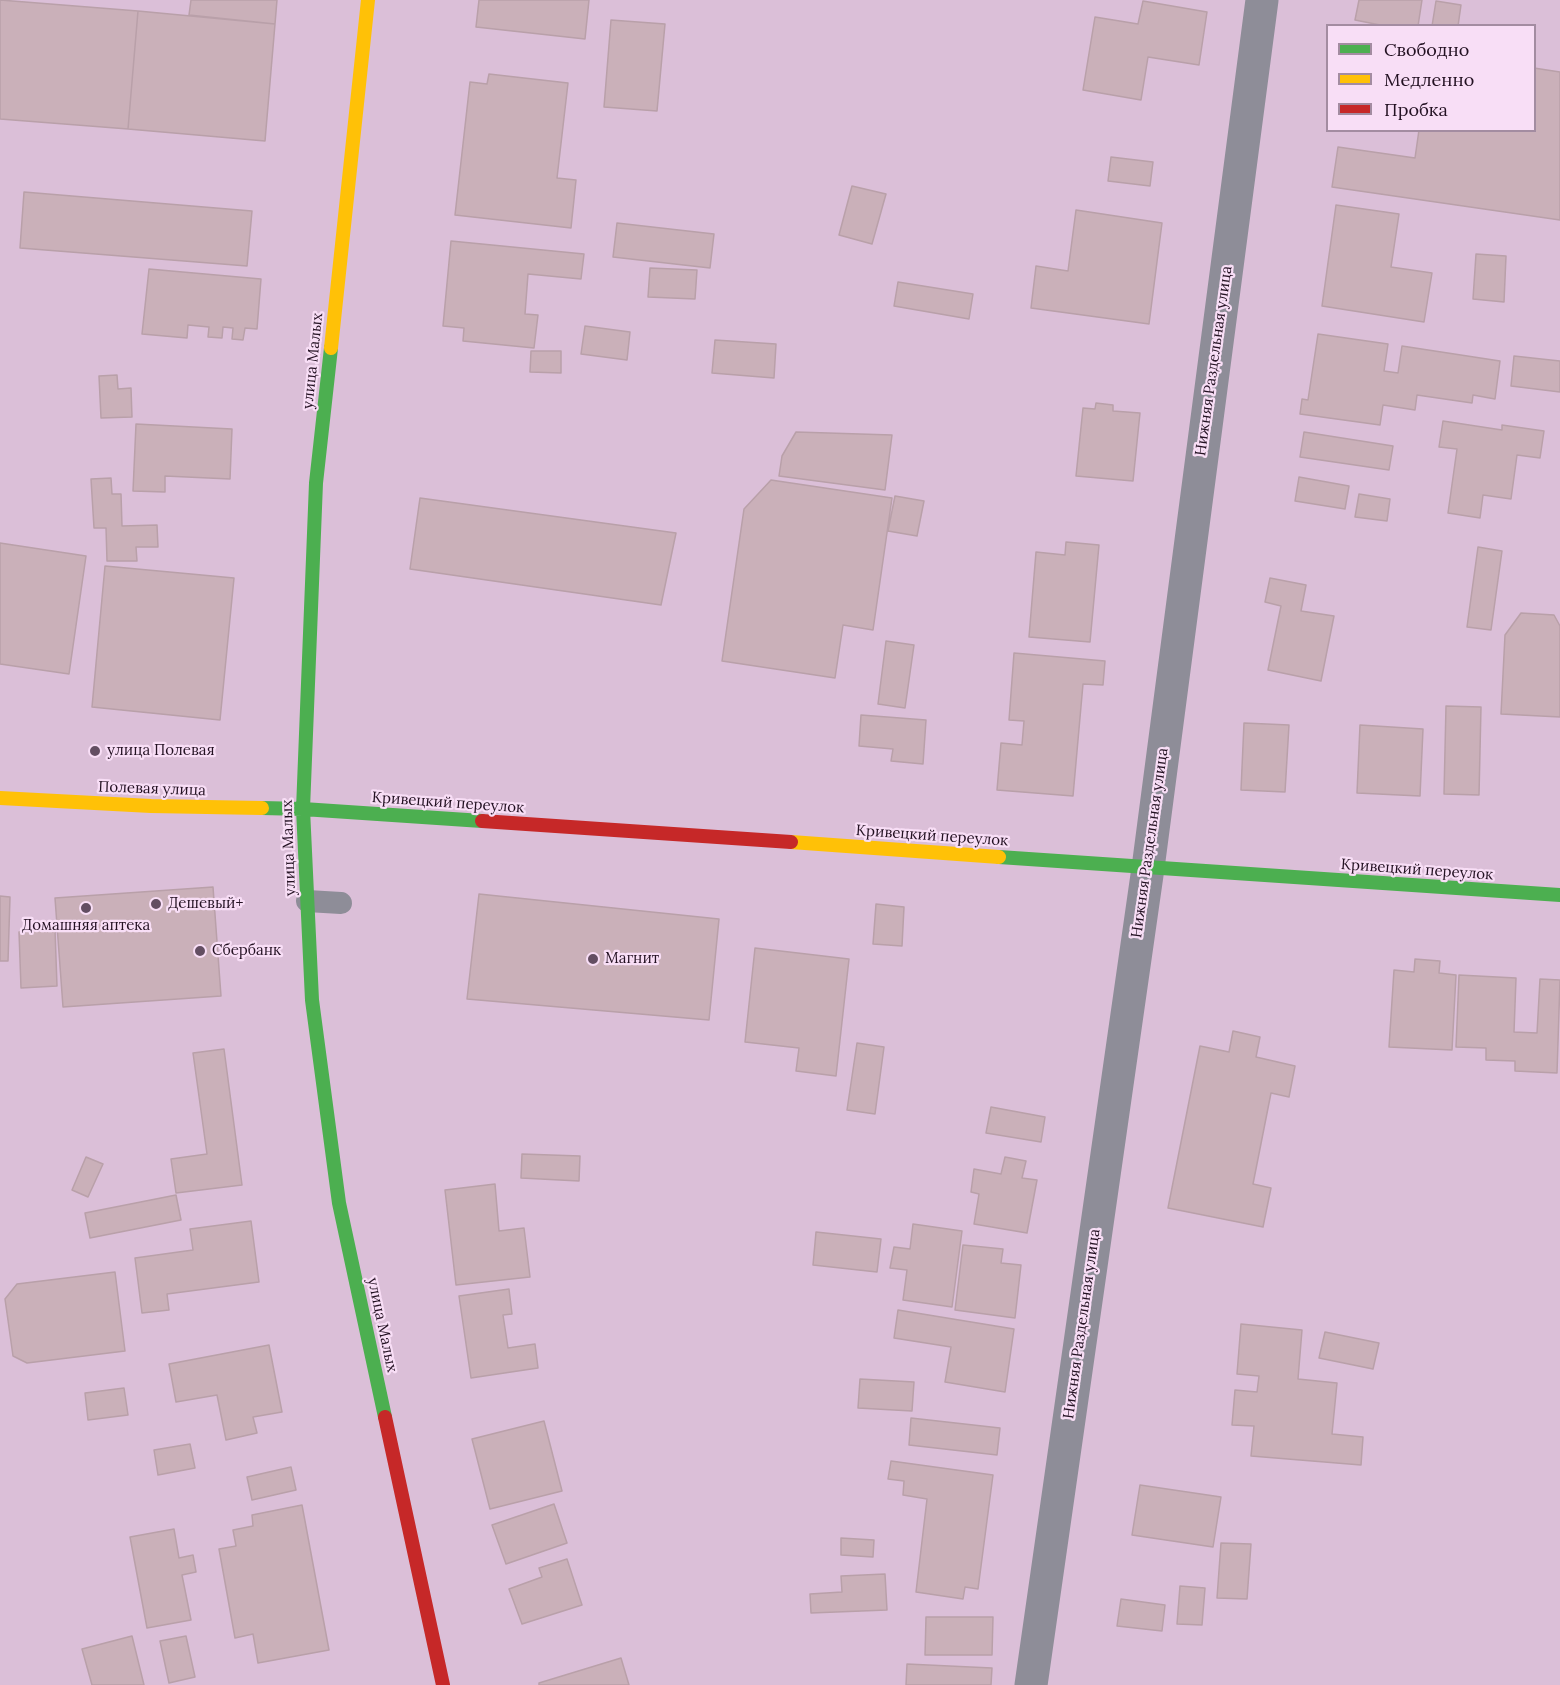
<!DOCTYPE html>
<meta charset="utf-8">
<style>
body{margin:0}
#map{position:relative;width:1560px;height:1685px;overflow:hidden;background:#dbbfd8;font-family:Lora,serif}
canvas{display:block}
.legend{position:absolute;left:1326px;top:24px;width:210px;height:108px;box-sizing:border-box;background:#f8def6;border:2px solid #a38ca1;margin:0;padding:8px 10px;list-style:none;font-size:18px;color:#231122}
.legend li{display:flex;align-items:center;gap:12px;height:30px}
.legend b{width:30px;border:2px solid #a38ca1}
</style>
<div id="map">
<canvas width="1560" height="1685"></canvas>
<ul class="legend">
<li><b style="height:8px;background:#4caf50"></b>Свободно</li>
<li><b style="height:8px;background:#ffc107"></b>Медленно</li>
<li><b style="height:8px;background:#c62828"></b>Пробка</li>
</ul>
</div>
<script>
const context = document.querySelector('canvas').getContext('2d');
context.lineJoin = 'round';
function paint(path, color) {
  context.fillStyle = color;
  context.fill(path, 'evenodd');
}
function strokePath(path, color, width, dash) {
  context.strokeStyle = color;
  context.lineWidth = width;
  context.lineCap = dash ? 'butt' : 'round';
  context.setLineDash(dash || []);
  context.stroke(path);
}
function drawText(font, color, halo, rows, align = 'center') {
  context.font = font + ' Lora,serif';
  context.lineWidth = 4.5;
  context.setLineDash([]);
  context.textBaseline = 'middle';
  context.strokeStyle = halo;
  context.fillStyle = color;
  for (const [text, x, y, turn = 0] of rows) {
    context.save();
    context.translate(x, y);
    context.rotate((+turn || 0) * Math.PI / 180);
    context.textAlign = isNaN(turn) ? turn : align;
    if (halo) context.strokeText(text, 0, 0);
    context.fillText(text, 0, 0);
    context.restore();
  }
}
const building = new Path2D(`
 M 0,0 L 138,11 L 128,129 L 0,119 Z
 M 191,0 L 277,0 L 275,24 L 189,15 Z
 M 479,0 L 589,0 L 585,39 L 476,27 Z
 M 1359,0 L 1422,0 L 1418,26 L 1385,26 L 1355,20 Z
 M 1143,1 L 1207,12 L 1199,65 L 1148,57 L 1141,100 L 1083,90 L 1095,17 L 1138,24 Z
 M 1436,1 L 1461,5 L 1458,26 L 1432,26 Z
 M 138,11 L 275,24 L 265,141 L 128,129 Z
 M 611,20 L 665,24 L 657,111 L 604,107 Z
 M 1534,68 L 1560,72 L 1560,220 L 1332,187 L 1338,147 L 1415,158 L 1419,130 L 1534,130 Z
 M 489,74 L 568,83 L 557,178 L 576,180 L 571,228 L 455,215 L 470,82 L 487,84 Z
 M 1111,157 L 1153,162 L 1150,186 L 1108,181 Z
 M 852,186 L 886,194 L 872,244 L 839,235 Z
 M 24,192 L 252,211 L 247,266 L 20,248 Z
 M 1336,205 L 1399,214 L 1391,267 L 1432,273 L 1424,322 L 1322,306 Z
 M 1076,210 L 1162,223 L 1149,324 L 1031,308 L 1036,266 L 1068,271 Z
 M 617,223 L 714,234 L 710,268 L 613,257 Z
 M 451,241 L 584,254 L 581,279 L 528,274 L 525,314 L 538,315 L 534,348 L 463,341 L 464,328 L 443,326 Z
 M 1476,254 L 1506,256 L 1504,302 L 1473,299 Z
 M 650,268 L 697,270 L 695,299 L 648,297 Z
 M 149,269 L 261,279 L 257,329 L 245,328 L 243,340 L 232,339 L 233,328 L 223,327 L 222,338 L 208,337 L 209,327 L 188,325 L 187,338 L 142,334 Z
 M 898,282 L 973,294 L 969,319 L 894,306 Z
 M 585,326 L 630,332 L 627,360 L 581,354 Z
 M 1318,334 L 1388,344 L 1384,371 L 1398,373 L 1402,346 L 1500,361 L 1495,399 L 1473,395 L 1472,403 L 1417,395 L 1415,410 L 1383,405 L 1380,425 L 1300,414 L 1302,399 L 1308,400 Z
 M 715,340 L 776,344 L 774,378 L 712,373 Z
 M 531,351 L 561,351 L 561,373 L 530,372 Z
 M 1514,356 L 1560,361 L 1560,392 L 1511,386 Z
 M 117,375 L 118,389 L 131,388 L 132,417 L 101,418 L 99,376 Z
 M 1096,403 L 1113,405 L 1113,411 L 1140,413 L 1133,481 L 1076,476 L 1083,408 L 1095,409 Z
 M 1443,421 L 1502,430 L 1502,425 L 1544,431 L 1540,458 L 1517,455 L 1511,499 L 1483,495 L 1480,518 L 1448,513 L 1457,449 L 1439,447 Z
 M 136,424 L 232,429 L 230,479 L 165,476 L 165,492 L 133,491 Z
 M 796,432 L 892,435 L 885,490 L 779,476 L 782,456 Z
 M 1304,432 L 1393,446 L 1389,470 L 1300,457 Z
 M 1299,477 L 1349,486 L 1345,509 L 1295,501 Z
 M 111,478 L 112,494 L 121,494 L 122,526 L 157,525 L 158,547 L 136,547 L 137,561 L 107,561 L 106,528 L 94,528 L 91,479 Z
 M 771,480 L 892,498 L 873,630 L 843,625 L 835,678 L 722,661 L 744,509 Z
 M 1359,494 L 1390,499 L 1387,521 L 1355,517 Z
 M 895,496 L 924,501 L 917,536 L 888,531 Z
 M 420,498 L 676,533 L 661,605 L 410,569 Z
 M 1066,542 L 1099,545 L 1090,642 L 1029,637 L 1036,552 L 1065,555 Z
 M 0,543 L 86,556 L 69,674 L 0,664 Z
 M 1478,547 L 1502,551 L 1491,630 L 1467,627 Z
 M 105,566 L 234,578 L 220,720 L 92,707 Z
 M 1270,578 L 1306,585 L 1301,611 L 1334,616 L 1321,681 L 1268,670 L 1281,606 L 1265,602 Z
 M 1521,613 L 1554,615 L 1560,626 L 1560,717 L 1501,714 L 1505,635 Z
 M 886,641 L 914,645 L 905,708 L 878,704 Z
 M 1014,653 L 1105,661 L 1103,685 L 1083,684 L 1073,796 L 997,790 L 1001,743 L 1022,745 L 1024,721 L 1009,720 Z
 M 1446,706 L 1481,707 L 1479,795 L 1444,794 Z
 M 861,715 L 926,720 L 923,764 L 891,761 L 893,749 L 859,746 Z
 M 1244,723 L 1289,725 L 1285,792 L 1241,790 Z
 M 1360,725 L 1423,729 L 1420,796 L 1357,793 Z
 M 213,887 L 221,996 L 63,1007 L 55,898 Z
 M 479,894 L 719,919 L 709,1020 L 467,999 Z
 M 0,896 L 10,897 L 8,961 L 0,961 Z
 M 876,904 L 904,907 L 902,946 L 873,944 Z
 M 55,930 L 57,986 L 21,988 L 19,932 Z
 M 755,948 L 849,959 L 836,1076 L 796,1071 L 799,1048 L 745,1042 Z
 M 1415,959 L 1440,961 L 1439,973 L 1456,975 L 1452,1050 L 1389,1047 L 1394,970 L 1414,972 Z
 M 1459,975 L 1516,978 L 1514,1032 L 1537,1033 L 1540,979 L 1560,980 L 1557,1073 L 1515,1071 L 1515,1061 L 1486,1060 L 1486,1048 L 1456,1047 Z
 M 1233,1031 L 1260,1037 L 1256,1057 L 1295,1066 L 1289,1097 L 1271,1093 L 1253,1184 L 1271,1188 L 1263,1227 L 1168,1208 L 1200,1046 L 1229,1052 Z
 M 857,1043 L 884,1047 L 875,1114 L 847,1110 Z
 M 224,1049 L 242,1185 L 176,1193 L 171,1159 L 207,1154 L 193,1053 Z
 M 991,1107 L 1045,1117 L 1041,1142 L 986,1133 Z
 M 522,1154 L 580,1156 L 579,1181 L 521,1178 Z
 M 86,1157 L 103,1164 L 88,1197 L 72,1190 Z
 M 1005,1157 L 1026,1161 L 1022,1178 L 1037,1180 L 1027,1233 L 974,1224 L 979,1194 L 971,1192 L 974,1169 L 1001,1174 Z
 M 495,1184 L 499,1231 L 524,1228 L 530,1277 L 456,1285 L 445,1190 Z
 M 176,1195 L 181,1220 L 90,1238 L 85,1213 Z
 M 251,1221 L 259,1282 L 167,1294 L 169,1310 L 142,1313 L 135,1258 L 193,1250 L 190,1229 Z
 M 913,1224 L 962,1231 L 952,1307 L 903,1300 L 907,1270 L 890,1268 L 894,1247 L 910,1249 Z
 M 816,1232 L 881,1239 L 877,1272 L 813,1265 Z
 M 963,1245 L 1003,1249 L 1001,1263 L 1021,1265 L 1015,1318 L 955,1310 Z
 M 115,1272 L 125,1351 L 27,1363 L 13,1356 L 5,1299 L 17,1284 Z
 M 509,1289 L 512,1314 L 503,1315 L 508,1348 L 535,1344 L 538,1368 L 471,1378 L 459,1296 Z
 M 898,1310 L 1014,1329 L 1005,1392 L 945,1382 L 951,1347 L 894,1338 Z
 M 1241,1324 L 1302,1330 L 1298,1379 L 1337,1383 L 1332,1434 L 1363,1437 L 1361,1465 L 1251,1456 L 1254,1426 L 1232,1425 L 1235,1390 L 1257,1392 L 1259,1376 L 1237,1374 Z
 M 1325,1332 L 1379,1343 L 1373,1369 L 1319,1358 Z
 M 269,1345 L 282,1412 L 253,1417 L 257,1433 L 226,1440 L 217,1395 L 176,1402 L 169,1364 Z
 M 860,1379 L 914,1382 L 912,1411 L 858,1408 Z
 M 124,1388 L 128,1415 L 88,1420 L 85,1393 Z
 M 911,1418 L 1000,1428 L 997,1455 L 909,1445 Z
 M 544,1421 L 562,1491 L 490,1509 L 472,1439 Z
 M 190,1444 L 195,1468 L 158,1475 L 154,1450 Z
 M 891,1461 L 993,1475 L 978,1589 L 965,1587 L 963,1599 L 916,1592 L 927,1499 L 903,1495 L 904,1481 L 888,1479 Z
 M 291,1467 L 296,1490 L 252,1500 L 247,1477 Z
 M 1140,1485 L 1221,1497 L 1213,1547 L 1132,1535 Z
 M 554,1504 L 567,1543 L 506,1564 L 492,1525 Z
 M 302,1505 L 329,1650 L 258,1663 L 253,1634 L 235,1638 L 219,1549 L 236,1546 L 233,1530 L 253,1526 L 252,1515 Z
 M 174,1529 L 179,1558 L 193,1555 L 196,1572 L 182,1575 L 191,1620 L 147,1628 L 130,1537 Z
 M 841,1538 L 874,1540 L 873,1557 L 841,1555 Z
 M 1221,1543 L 1251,1544 L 1247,1599 L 1217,1598 Z
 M 567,1559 L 582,1605 L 522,1624 L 509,1589 L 542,1577 L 539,1568 Z
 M 885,1574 L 887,1610 L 811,1613 L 810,1594 L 842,1592 L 841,1576 Z
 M 1180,1586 L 1205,1588 L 1202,1625 L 1177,1624 Z
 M 1121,1599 L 1165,1605 L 1162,1631 L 1117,1626 Z
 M 926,1617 L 993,1617 L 992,1655 L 925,1655 Z
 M 132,1636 L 144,1685 L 92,1685 L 82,1649 Z
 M 186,1636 L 195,1677 L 169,1683 L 160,1641 Z
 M 621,1658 L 629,1685 L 539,1685 L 539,1683 Z
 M 907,1664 L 992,1668 L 991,1685 L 906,1685 Z`);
const lane = new Path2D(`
 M 307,901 L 341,903`);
const street = new Path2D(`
 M 1031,1685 L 1148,868 L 1262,0`);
const fast = new Path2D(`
 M 331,348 L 316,483 L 303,809 L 482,821
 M 262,808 L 303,809 L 312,1000 L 339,1203 L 385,1417
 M 999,857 L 1560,895`);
const slow = new Path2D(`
 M 331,348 L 368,0
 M 0,798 L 151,806 L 262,808
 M 791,842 L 999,857`);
const jam = new Path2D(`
 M 482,821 L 791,842
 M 385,1417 L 443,1685`);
const markers = [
 [95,751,6,"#634e62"],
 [156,904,6,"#634e62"],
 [86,908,6,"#634e62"],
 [200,951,6,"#634e62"],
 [593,959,6,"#634e62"]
];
const streetNames = [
 ["улица Малых",313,361,-84],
 ["Нижняя Раздельная улица",1214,361,-82],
 ["Полевая улица",152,789,2],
 ["Кривецкий переулок",448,803,4],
 ["Кривецкий переулок",932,836,4],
 ["Нижняя Раздельная улица",1150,843,-82],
 ["улица Малых",289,848,-92],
 ["Кривецкий переулок",1417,870,4],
 ["Нижняя Раздельная улица",1082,1324,-82],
 ["улица Малых",382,1325,78]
];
const poiNames = [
 ["улица Полевая",107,751],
 ["Дешевый+",168,904],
 ["Домашняя аптека",86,926,"center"],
 ["Сбербанк",212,951],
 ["Магнит",605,959]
];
paint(building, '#cab0b9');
strokePath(building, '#b9a0a9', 1.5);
strokePath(lane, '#8e8d98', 22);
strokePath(street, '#8e8d98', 33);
strokePath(fast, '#4caf50', 14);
strokePath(slow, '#ffc107', 14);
strokePath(jam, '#c62828', 14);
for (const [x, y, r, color] of markers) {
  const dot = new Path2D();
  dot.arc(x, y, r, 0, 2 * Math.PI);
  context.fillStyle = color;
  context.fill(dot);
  strokePath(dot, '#f8def6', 2);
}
drawText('15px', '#231122', '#f8def6', streetNames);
drawText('15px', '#231122', '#f8def6', poiNames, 'left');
</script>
